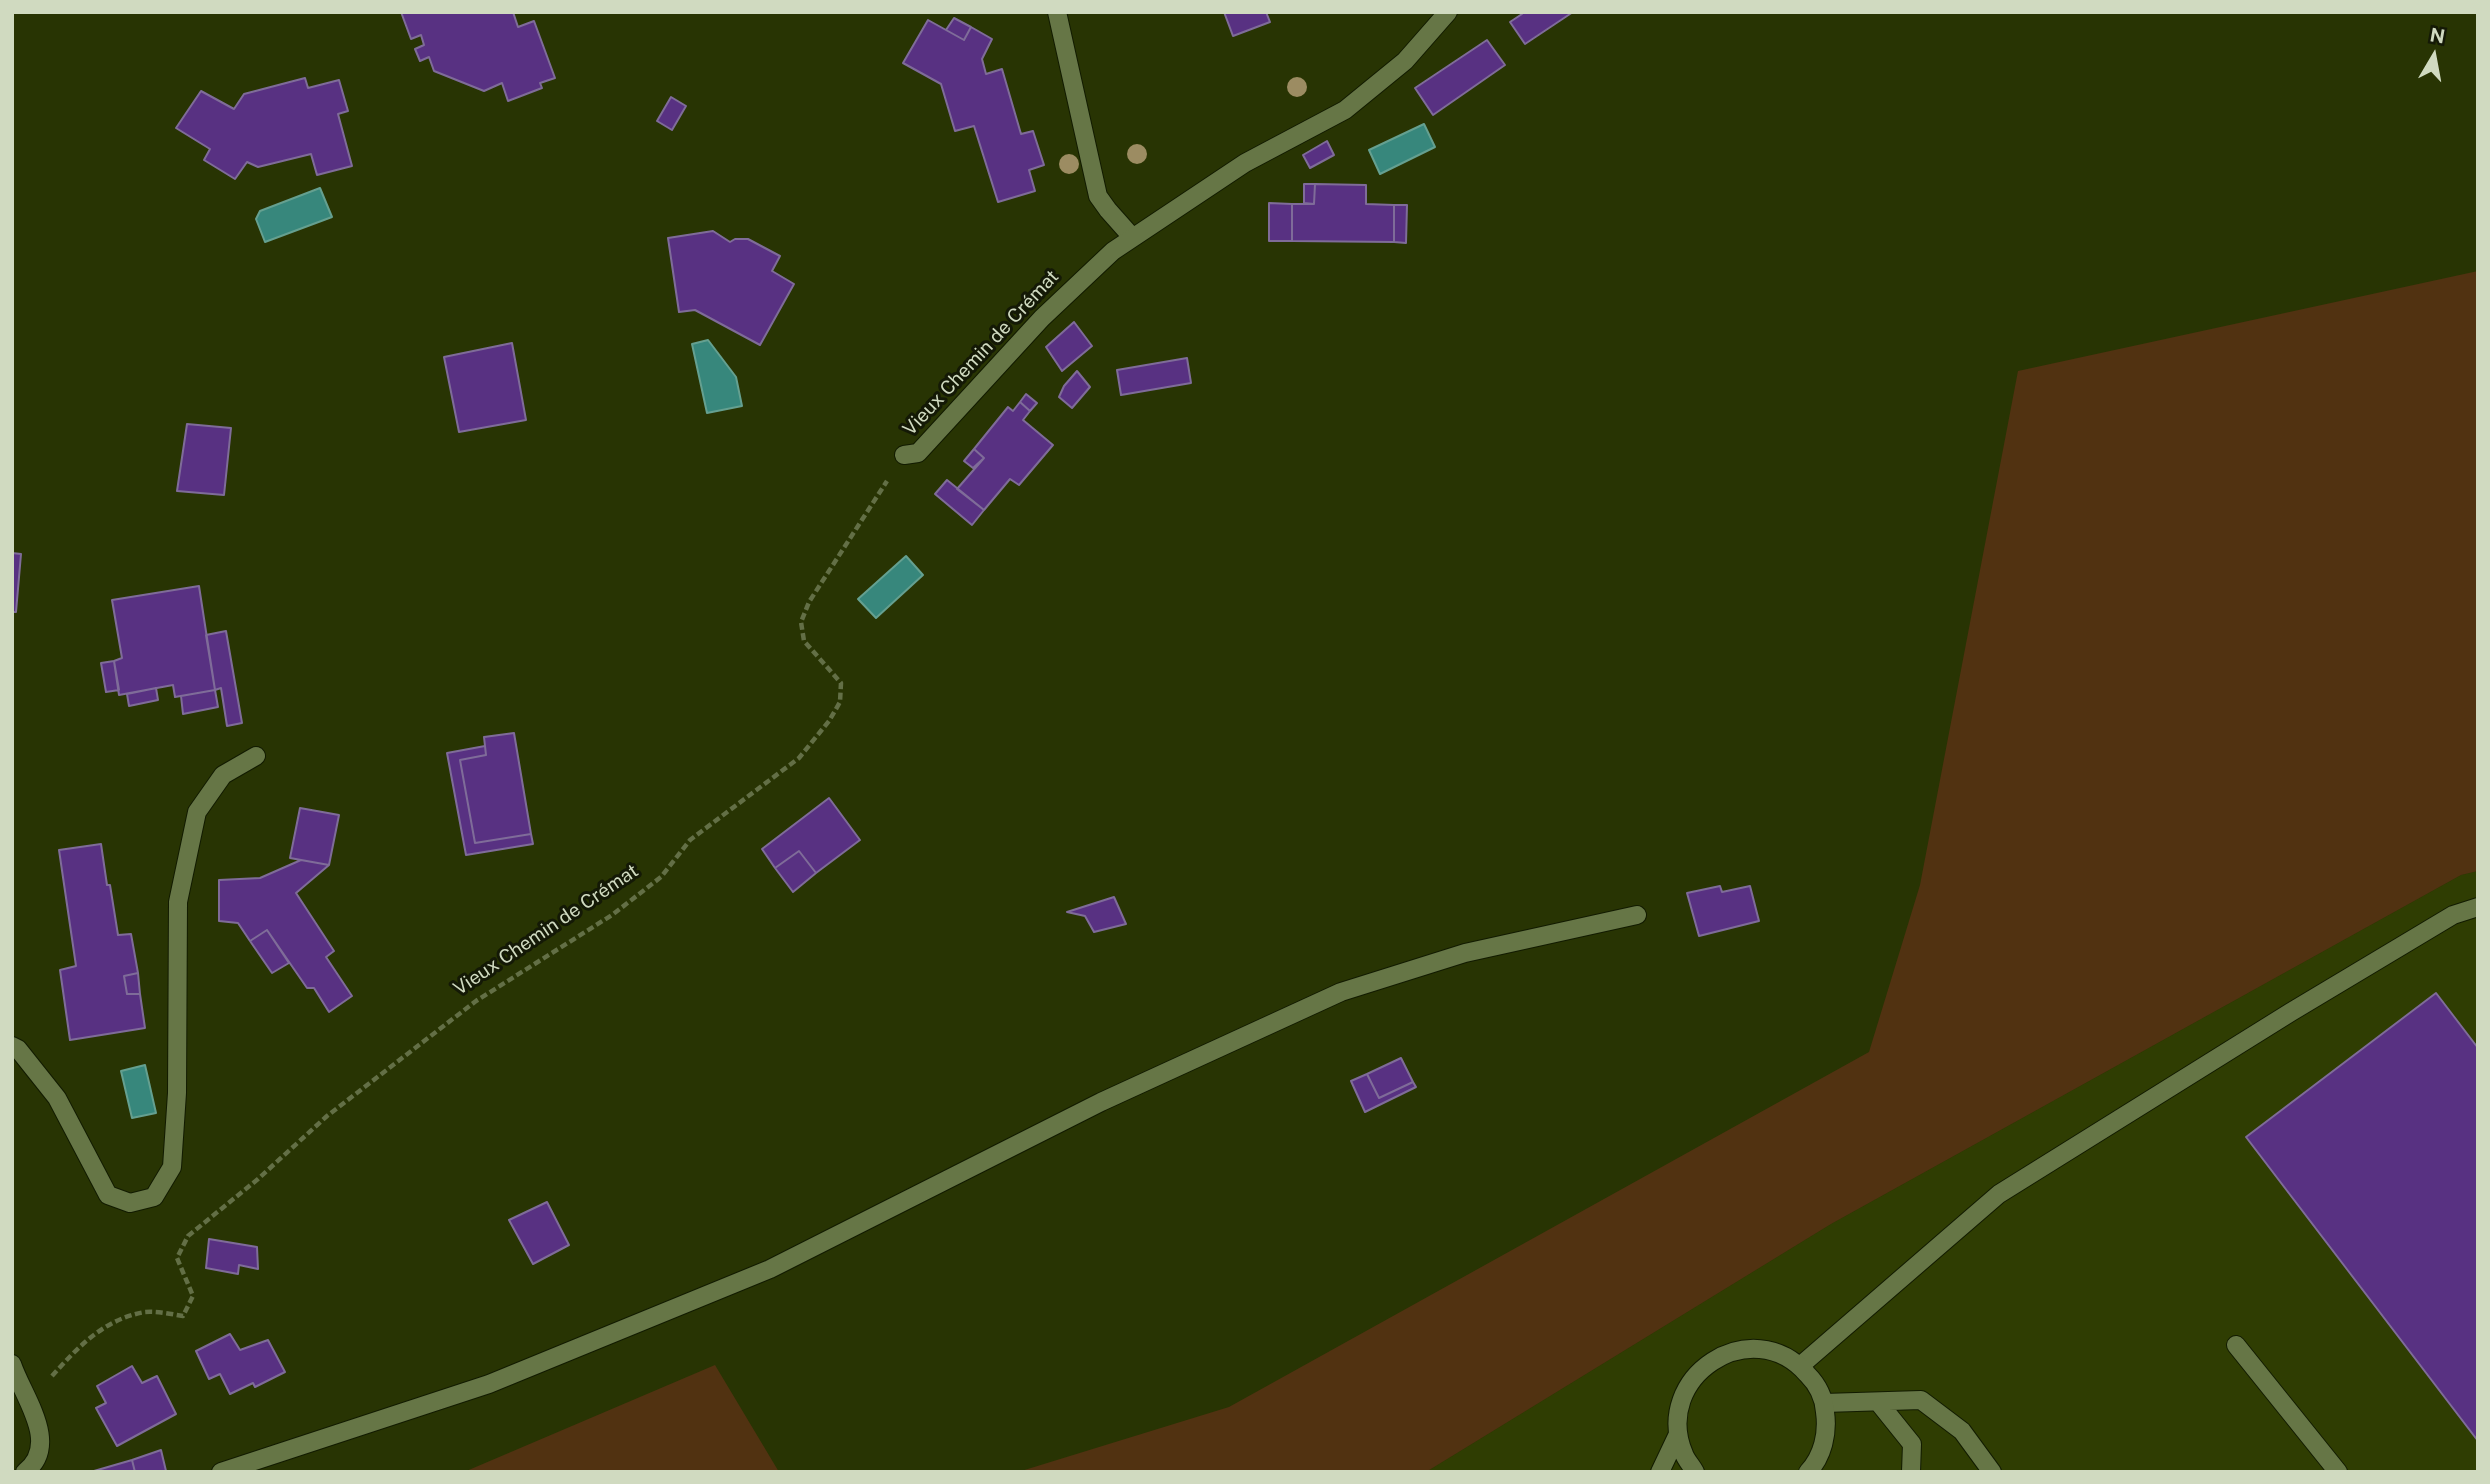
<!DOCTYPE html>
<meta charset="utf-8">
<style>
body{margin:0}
#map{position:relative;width:2490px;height:1484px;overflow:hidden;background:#283403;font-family:"Public Sans",sans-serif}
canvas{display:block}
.frame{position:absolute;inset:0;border:14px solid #d0dac0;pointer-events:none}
.north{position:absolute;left:2399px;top:21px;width:70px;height:70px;-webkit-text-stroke:5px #141906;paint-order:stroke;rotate:10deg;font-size:19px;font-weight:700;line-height:28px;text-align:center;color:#d0dac0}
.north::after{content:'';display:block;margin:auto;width:24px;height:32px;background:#d0dac0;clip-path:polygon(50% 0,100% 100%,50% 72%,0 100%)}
</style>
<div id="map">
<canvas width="2490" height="1484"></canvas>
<div class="frame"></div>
<div class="north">N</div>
</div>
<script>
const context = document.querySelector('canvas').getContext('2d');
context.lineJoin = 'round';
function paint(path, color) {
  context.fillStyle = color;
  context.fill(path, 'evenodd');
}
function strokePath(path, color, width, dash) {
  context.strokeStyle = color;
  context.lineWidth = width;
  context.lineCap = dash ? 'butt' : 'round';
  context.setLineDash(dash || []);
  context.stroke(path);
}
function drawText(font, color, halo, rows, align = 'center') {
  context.font = font + ' "Public Sans",sans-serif';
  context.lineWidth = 6;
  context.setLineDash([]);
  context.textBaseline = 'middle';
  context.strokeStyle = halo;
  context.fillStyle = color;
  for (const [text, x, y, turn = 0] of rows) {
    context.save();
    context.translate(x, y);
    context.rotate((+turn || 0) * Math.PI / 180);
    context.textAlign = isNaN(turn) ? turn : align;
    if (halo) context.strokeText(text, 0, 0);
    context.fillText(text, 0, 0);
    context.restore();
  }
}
const built = new Path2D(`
 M 2478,871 L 2478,1472 L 1426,1472 L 1831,1224 L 2461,875 Z`);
const green = new Path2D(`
 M 2478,271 L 2478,871 L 2461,875 L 1831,1224 L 1426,1472 L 1018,1472 L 1229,1407 L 1869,1052 L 1920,885 L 2018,371 Z
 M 715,1365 L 779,1472 L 464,1472 Z`);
const water = new Path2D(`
 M 1424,124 L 1435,147 L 1380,174 L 1369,150 Z
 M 320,188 L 332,217 L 265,242 L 256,219 L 260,211 Z
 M 708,340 L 736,377 L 742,406 L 707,413 L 692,344 Z
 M 906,556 L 923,575 L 876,618 L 858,599 Z
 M 145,1065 L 156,1113 L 132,1118 L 121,1071 Z`);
const building = new Path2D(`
 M 401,12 L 513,12 L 518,27 L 534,21 L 555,78 L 540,83 L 542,88 L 508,101 L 502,83 L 484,91 L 434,71 L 429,57 L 420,61 L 415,49 L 424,45 L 421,35 L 411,39 Z
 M 1224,12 L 1266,12 L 1270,22 L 1233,36 Z
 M 1521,12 L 1573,12 L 1525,44 L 1510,22 L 1522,14 Z
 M 954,18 L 971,27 L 964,40 L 946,30 Z
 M 928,20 L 964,40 L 971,27 L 992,39 L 982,59 L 986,74 L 1002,69 L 1021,134 L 1033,131 L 1044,165 L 1029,170 L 1035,191 L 998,202 L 974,126 L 955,131 L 941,84 L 903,63 Z
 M 1487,40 L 1505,65 L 1433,115 L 1415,88 Z
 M 305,78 L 308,88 L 339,80 L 348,111 L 338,114 L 352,166 L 317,175 L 311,154 L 258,167 L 247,162 L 235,179 L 204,160 L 210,149 L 176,128 L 201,91 L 234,109 L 244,94 Z
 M 671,97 L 686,106 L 672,130 L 657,121 Z
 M 1327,141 L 1334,155 L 1310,168 L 1303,155 Z
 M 1304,184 L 1315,184 L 1314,204 L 1304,203 Z
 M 1315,184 L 1366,185 L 1366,204 L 1394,205 L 1394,242 L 1292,241 L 1292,204 L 1314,204 Z
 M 1269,203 L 1292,204 L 1292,241 L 1269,241 Z
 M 1394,205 L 1407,205 L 1406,243 L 1394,242 Z
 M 713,231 L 730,242 L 735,239 L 748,239 L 780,256 L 772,271 L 794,284 L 760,345 L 695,310 L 679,312 L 668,238 Z
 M 1074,322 L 1092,346 L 1062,371 L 1046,347 Z
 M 512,343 L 526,420 L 459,432 L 444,357 Z
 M 1187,358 L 1191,383 L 1121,395 L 1117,370 Z
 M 1077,371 L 1090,387 L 1072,408 L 1059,397 L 1064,386 Z
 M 1026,394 L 1037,403 L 1030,411 L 1020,402 Z
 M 1020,402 L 1030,411 L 1023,420 L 1053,445 L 1019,485 L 1010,479 L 984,510 L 957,489 L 984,458 L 974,449 L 1008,407 L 1013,411 Z
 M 187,424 L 231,428 L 224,495 L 177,491 Z
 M 974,449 L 984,458 L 973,468 L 964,461 Z
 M 947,480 L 984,510 L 972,525 L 935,494 Z
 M 12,553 L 21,554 L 16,612 L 12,612 Z
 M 199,586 L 215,690 L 175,697 L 173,685 L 119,695 L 114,661 L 122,658 L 112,600 Z
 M 226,631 L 242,723 L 227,726 L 221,688 L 215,690 L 206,635 Z
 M 114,661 L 119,690 L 106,692 L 101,663 Z
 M 156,688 L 158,700 L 129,706 L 127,694 Z
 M 215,690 L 218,707 L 183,714 L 181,696 Z
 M 514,733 L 531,834 L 475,843 L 460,760 L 486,755 L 484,737 Z
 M 485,746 L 486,755 L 460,760 L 475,843 L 531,834 L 533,844 L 466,855 L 447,753 Z
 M 829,798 L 860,840 L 816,873 L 799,851 L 775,868 L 762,849 Z
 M 300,808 L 339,815 L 329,865 L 290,858 Z
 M 101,844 L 107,885 L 110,885 L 118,935 L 131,934 L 138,973 L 124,976 L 127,994 L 140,994 L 145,1028 L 70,1040 L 60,970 L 76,966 L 59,850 Z
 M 799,851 L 816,873 L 793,892 L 775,868 Z
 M 301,860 L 329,865 L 296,893 L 334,951 L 326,957 L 352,996 L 329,1012 L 314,988 L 307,988 L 267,930 L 250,941 L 238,923 L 219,921 L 219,880 L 260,878 Z
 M 1720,886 L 1722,892 L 1750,886 L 1759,921 L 1699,936 L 1687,893 Z
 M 1114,897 L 1126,924 L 1094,932 L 1085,916 L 1067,912 Z
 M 267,930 L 289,963 L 272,973 L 250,941 Z
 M 138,973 L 140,994 L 127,994 L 124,976 Z
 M 2436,993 L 2478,1048 L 2478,1441 L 2246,1137 Z
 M 1401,1058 L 1413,1082 L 1379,1098 L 1367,1074 Z
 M 1367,1074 L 1379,1098 L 1413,1082 L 1416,1087 L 1365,1112 L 1351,1081 Z
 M 547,1202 L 569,1245 L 533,1264 L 509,1220 Z
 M 209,1239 L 257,1247 L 258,1269 L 239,1265 L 238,1274 L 206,1268 Z
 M 230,1334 L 240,1350 L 268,1340 L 285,1372 L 255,1387 L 253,1383 L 230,1394 L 220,1374 L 209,1379 L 196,1351 Z
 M 132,1366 L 142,1383 L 157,1376 L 176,1414 L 117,1446 L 96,1408 L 106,1403 L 97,1386 Z
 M 161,1450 L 166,1471 L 135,1472 L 132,1460 Z
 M 132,1460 L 135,1472 L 95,1472 L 94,1471 Z`);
const path = new Path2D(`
 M 52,1376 C 78,1347 104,1319 145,1312 C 157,1311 171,1314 183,1316 L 193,1296 L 177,1258 L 188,1236 L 258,1179 L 327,1116 L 476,1001 L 612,915 L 661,877 L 690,840 L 799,758 L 829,721 L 840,702 L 841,683 L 804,641 L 801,622 L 809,602 L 887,481`);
const service = new Path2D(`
 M 1057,12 L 1098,196 L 1108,210 L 1132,237
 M 12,1046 L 18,1049 L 57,1098 L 108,1195 L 130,1203 L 154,1197 L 172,1167 L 177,1093 L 178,902 L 197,812 L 223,775 L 256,756
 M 2236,1345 L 2338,1472
 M 1800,1366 L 1999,1194 L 2291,1012 L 2453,915 L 2478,907
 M 1824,1403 L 1921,1400 L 1962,1431 L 1992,1472
 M 1879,1403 L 1912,1444 L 1911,1472
 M 221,1472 L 489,1384 L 770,1269 L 1101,1102 L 1341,992 L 1465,953 L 1637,915`);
const minor = new Path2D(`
 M 904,455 L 918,453 L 1042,318 L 1113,251 L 1245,163 L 1345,110 L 1405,61 L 1448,12
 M 1660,1472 L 1678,1434
 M 1695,1472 C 1692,1466 1686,1460 1684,1454 C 1651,1377 1752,1311 1807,1374 C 1817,1384 1824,1397 1825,1412 C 1828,1433 1823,1456 1808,1472`);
const tertiary = new Path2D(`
 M 12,1364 C 23,1397 61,1444 25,1472`);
const trees = [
 [1297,87],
 [1137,154],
 [1069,164]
];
const streetNames = [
 ["Vieux Chemin de Crémat",981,353,-47],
 ["Vieux Chemin de Crémat",546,930,-34]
];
paint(built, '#2f3d02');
paint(green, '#513211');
paint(water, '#37877c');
strokePath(water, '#65a090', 2);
paint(building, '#583182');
strokePath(building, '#7f6c99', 2);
strokePath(service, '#121b00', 20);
strokePath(minor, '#121b00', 20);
strokePath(tertiary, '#121b00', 20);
strokePath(path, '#636f46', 4.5, [7, 3.5]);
strokePath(service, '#667646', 18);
strokePath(minor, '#667646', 18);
strokePath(tertiary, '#667646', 18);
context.fillStyle = '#9c8c62';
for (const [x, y] of trees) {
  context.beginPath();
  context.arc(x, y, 10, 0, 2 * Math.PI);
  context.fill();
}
drawText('19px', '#d0dac0', '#141906', streetNames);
</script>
